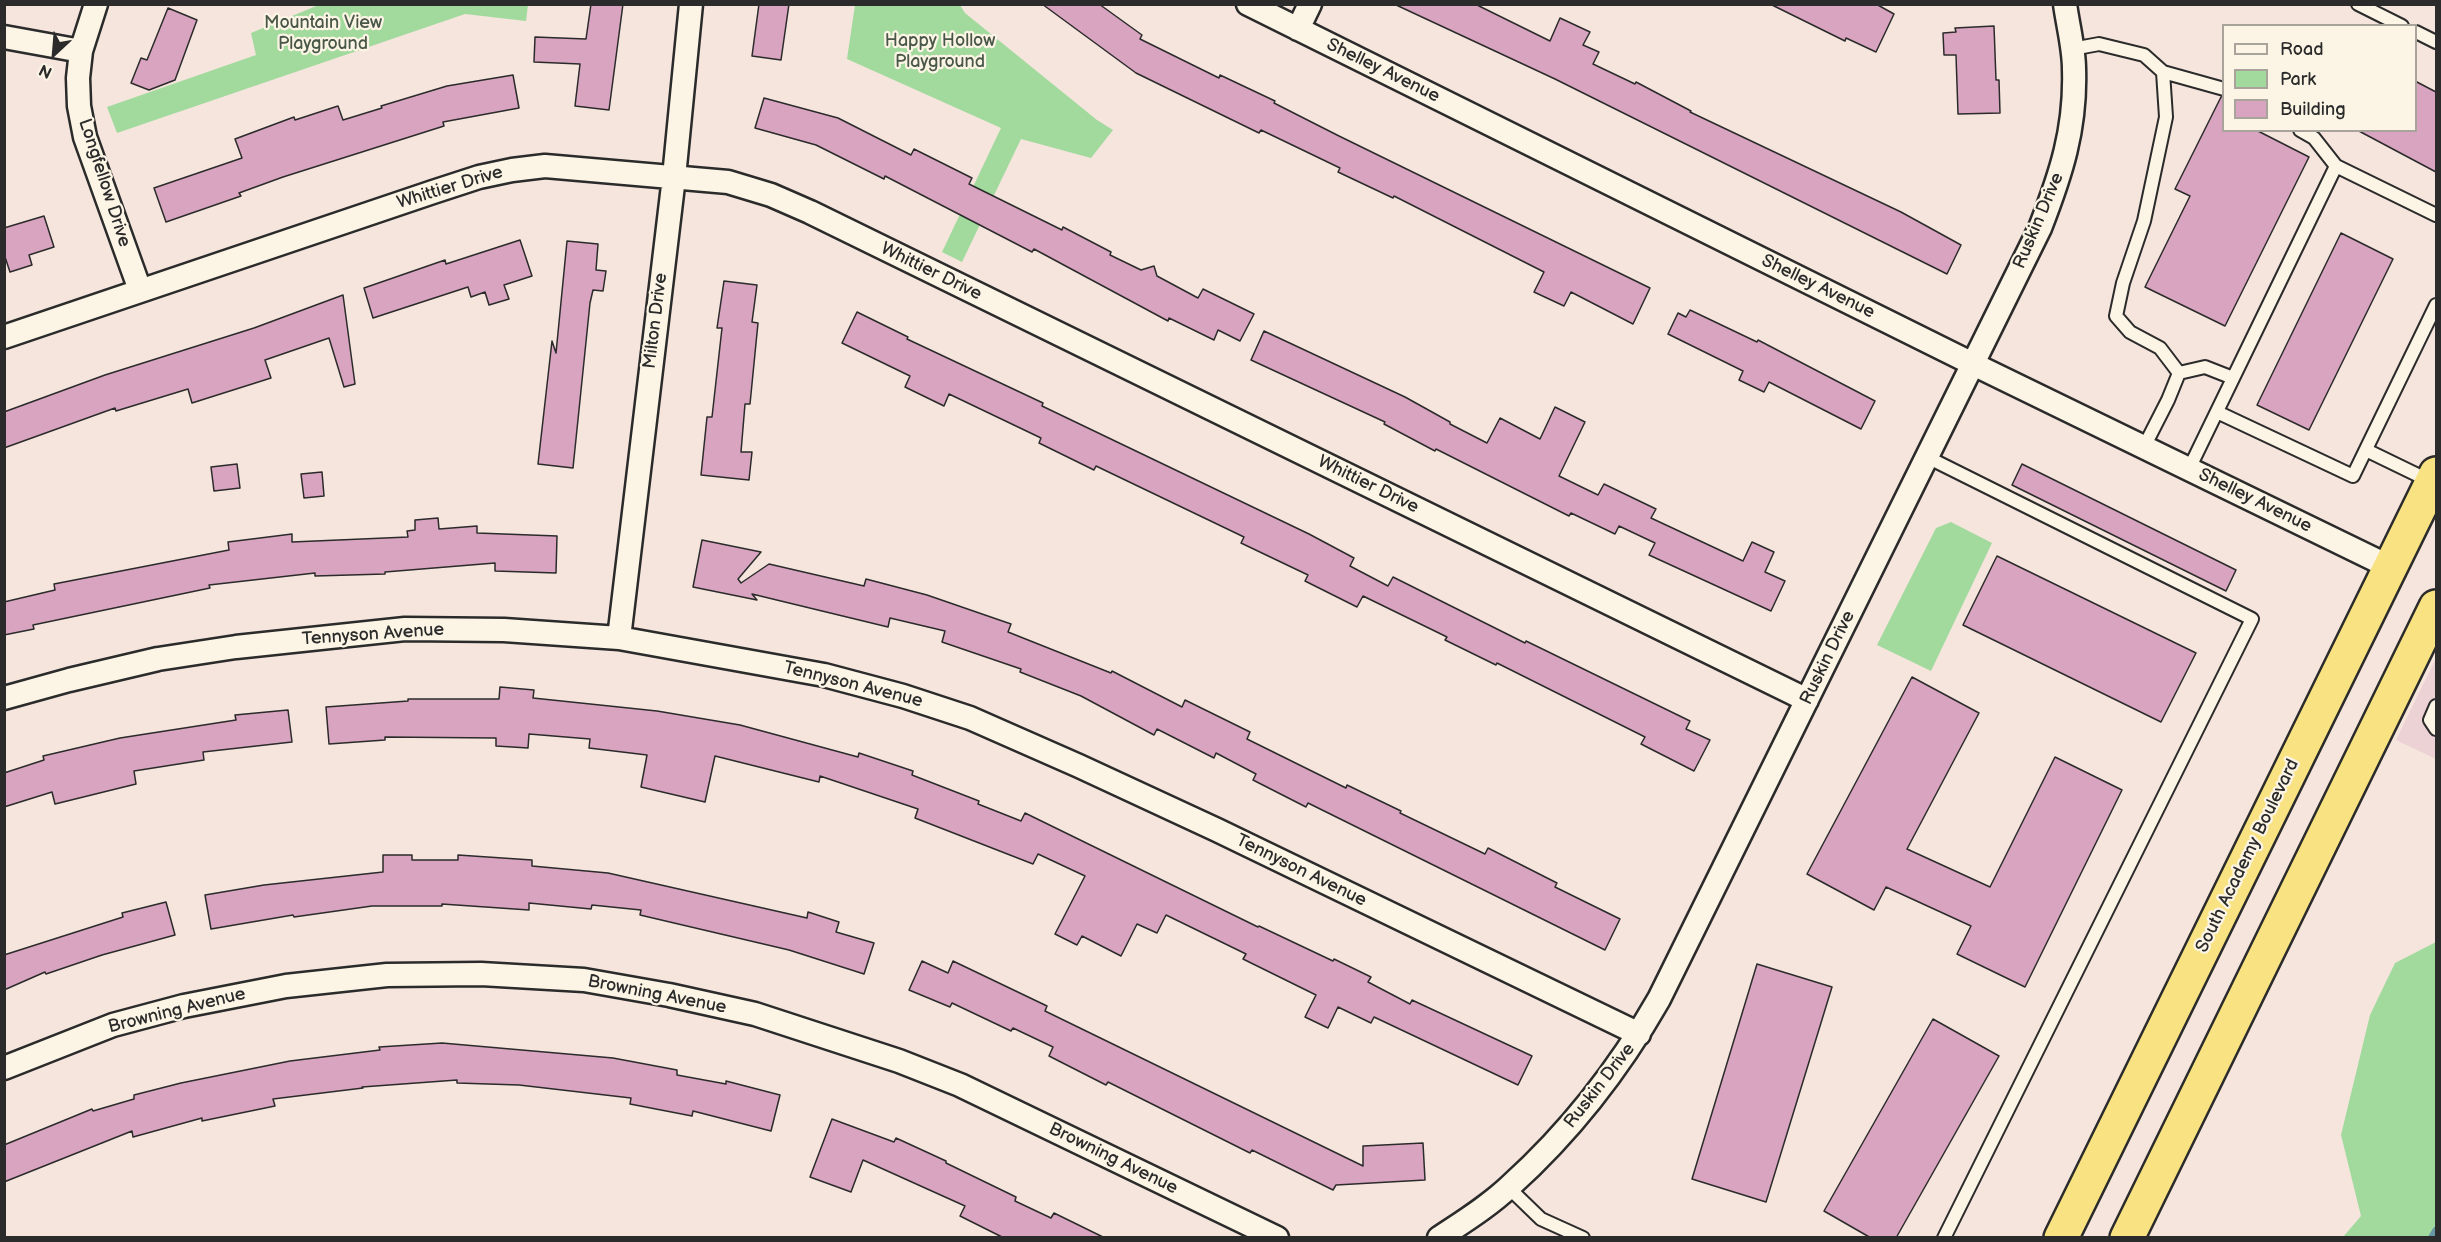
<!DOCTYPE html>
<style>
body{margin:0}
#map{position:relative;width:2441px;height:1242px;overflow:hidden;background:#f5e5dd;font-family:"Balsamiq Sans",sans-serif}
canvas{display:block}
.frame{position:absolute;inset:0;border:6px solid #2b2b2b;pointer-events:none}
.legend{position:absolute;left:2222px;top:24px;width:195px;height:108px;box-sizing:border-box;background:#fcf5e5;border:2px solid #a8a49b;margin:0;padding:8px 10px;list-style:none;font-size:18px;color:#2b2b2b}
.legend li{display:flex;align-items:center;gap:12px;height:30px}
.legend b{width:30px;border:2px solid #a8a49b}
.north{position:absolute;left:24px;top:24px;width:60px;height:60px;-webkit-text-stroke:4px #fcf5e5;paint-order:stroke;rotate:206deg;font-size:16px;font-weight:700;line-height:24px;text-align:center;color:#2b2b2b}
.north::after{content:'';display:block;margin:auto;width:21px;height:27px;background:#2b2b2b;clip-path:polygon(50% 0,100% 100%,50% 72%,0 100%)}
</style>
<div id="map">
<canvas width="2441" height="1242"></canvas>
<div class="frame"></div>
<ul class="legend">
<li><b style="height:8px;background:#fcf5e5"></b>Road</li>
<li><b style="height:16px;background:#a2da9e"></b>Park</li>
<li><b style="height:16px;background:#d8a4bf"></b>Building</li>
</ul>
<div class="north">N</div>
</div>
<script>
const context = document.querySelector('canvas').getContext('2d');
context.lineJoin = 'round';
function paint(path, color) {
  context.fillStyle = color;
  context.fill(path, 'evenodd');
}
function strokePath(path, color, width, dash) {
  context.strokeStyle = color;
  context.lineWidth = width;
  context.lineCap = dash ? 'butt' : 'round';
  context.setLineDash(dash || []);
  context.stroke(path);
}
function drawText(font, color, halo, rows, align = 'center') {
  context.font = font + ' "Balsamiq Sans",sans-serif';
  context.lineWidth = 4.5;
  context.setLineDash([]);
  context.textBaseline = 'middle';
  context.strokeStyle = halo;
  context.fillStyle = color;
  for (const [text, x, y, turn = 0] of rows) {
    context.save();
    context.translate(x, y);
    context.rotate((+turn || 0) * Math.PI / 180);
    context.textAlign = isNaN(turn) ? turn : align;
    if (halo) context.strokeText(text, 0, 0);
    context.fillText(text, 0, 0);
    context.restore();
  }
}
const built = new Path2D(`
 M 2436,658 L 2436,759 L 2396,740 Z`);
const green = new Path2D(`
 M 321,4 L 528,5 L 526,21 L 465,14 L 117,133 L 107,107 L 256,55 L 251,33 Z
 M 855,5 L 960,5 L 965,13 L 1097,120 L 1113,130 L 1091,158 L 1021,139 L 962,262 L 942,252 L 1001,128 L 847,59 Z
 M 1951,522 L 1992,543 L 1931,671 L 1877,645 L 1936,528 Z
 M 2436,942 L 2436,1237 L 2343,1237 L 2361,1216 L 2341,1135 L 2370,1015 L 2395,963 Z`);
const stream = new Path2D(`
 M 2432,1238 L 2436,1231`);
const building = new Path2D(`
 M 591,4 L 623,4 L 609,110 L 575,106 L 580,64 L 534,62 L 535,37 L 586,39 Z
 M 759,4 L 789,4 L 781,60 L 752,56 Z
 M 1042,4 L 1099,4 L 1142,35 L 1140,39 L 1219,78 L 1220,75 L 1275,101 L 1274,103 L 1339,136 L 1650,288 L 1633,324 L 1571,292 L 1564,306 L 1534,292 L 1544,272 L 1394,196 L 1393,198 L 1338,172 L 1340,168 L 1261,130 L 1259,133 L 1136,73 Z
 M 1394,4 L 1475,4 L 1550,41 L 1560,18 L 1590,32 L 1583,45 L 1599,52 L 1593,64 L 1635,84 L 1636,82 L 1691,111 L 1690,112 L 1901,212 L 1961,245 L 1947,274 L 1555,79 Z
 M 1770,4 L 1876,4 L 1894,14 L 1876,52 L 1846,38 L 1845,41 Z
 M 168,8 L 197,20 L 175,80 L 149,90 L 131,83 L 141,58 L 147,60 Z
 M 1994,26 L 1996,80 L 1999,80 L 2000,113 L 1958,114 L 1956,55 L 1944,55 L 1943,33 L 1956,32 L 1955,28 Z
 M 513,75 L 519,108 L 443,122 L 444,126 L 283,177 L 239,193 L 241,196 L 166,222 L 154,188 L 242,158 L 235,139 L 294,117 L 295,120 L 338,106 L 343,120 L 382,108 L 381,106 L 447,86 Z
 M 2415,81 L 2436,92 L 2436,172 L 2357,130 L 2415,130 Z
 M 2221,97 L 2223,97 L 2223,130 L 2256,130 L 2309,157 L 2225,326 L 2145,287 L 2190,196 L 2175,189 Z
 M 764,98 L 838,118 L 911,155 L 914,149 L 972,178 L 969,184 L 1062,230 L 1063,227 L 1111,252 L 1110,255 L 1141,270 L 1154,266 L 1157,276 L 1198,298 L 1203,289 L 1254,314 L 1240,341 L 1218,330 L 1214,340 L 1169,318 L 1168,321 L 1034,249 L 1032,252 L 885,176 L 884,179 L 816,145 L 755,128 Z
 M 44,216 L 54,247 L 29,255 L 32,265 L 10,272 L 4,254 L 4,228 Z
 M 2341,233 L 2393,259 L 2309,430 L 2257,405 Z
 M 520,240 L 532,276 L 504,285 L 509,299 L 489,305 L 485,292 L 471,297 L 468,287 L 373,318 L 364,288 L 445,260 L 446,264 Z
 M 567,241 L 598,244 L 596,270 L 606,271 L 603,291 L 593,290 L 590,303 L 573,468 L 538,464 L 552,341 L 556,353 Z
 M 724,281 L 757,285 L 752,322 L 758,323 L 750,404 L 745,404 L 741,452 L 752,452 L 749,480 L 701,475 L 707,417 L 712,417 L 722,328 L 717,328 Z
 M 343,295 L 355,384 L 344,387 L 329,338 L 265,360 L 271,378 L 192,403 L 188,389 L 116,411 L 115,408 L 4,448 L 4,412 L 105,375 L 254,328 Z
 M 1690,310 L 1757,342 L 1758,340 L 1875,401 L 1861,429 L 1769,382 L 1764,392 L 1739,380 L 1743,371 L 1668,334 L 1678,313 L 1686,317 Z
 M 857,312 L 908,337 L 907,339 L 1043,403 L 1042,406 L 1309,534 L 1354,558 L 1350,566 L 1388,586 L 1393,577 L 1525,643 L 1526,641 L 1690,721 L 1686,729 L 1710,740 L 1694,771 L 1641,744 L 1645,737 L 1497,663 L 1496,665 L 1445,640 L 1447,637 L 1363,596 L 1357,607 L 1305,581 L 1308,575 L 1241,543 L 1244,537 L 1096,466 L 1094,470 L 1039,443 L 1041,438 L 949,394 L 944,406 L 905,387 L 910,376 L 842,343 Z
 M 1264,331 L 1405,397 L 1450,422 L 1450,424 L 1487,443 L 1500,418 L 1540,439 L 1555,407 L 1585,422 L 1559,476 L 1598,495 L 1604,484 L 1656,509 L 1651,518 L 1743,561 L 1752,542 L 1774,552 L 1765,572 L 1785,581 L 1771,611 L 1649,555 L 1655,543 L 1619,526 L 1615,534 L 1571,513 L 1569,516 L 1436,449 L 1435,451 L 1384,424 L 1385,422 L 1251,360 Z
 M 237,464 L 240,488 L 214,491 L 211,467 Z
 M 2022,464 L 2236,570 L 2226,591 L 2012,485 Z
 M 322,472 L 324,496 L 304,498 L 301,474 Z
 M 438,518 L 439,529 L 477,526 L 477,533 L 557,536 L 556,573 L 495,571 L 495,563 L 385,572 L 385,574 L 315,576 L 315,573 L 209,585 L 210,588 L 33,625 L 34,629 L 4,635 L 4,602 L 55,590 L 54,584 L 229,550 L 228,542 L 292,534 L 292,542 L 408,537 L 407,531 L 415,530 L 415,520 Z
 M 702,540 L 761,552 L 738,579 L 741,583 L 769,564 L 864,586 L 866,579 L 927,595 L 1011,624 L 1008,632 L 1111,673 L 1112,671 L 1182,707 L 1185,700 L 1250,732 L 1247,739 L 1346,788 L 1347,785 L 1401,811 L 1400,813 L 1485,854 L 1488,848 L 1557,883 L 1555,887 L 1620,919 L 1605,950 L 1308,803 L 1306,807 L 1253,780 L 1256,774 L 1216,753 L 1214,758 L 1157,729 L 1154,735 L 1081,696 L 1020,672 L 1021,669 L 942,642 L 945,631 L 890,618 L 888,627 L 752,594 L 757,600 L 693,587 Z
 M 1997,556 L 2196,653 L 2161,722 L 1963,625 Z
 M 1912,677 L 1979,713 L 1907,849 L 1990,887 L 2055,757 L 2122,790 L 2025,987 L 1957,954 L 1971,926 L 1886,887 L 1874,910 L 1807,874 Z
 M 500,687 L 534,690 L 533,698 L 657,711 L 740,725 L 858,757 L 859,753 L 913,771 L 912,775 L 979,801 L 978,804 L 1021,821 L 1025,813 L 1258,927 L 1259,926 L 1333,961 L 1334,959 L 1371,977 L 1368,982 L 1410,1004 L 1412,1000 L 1532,1056 L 1518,1085 L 1374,1017 L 1371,1023 L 1338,1007 L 1328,1028 L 1305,1017 L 1316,995 L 1243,959 L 1246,954 L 1166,915 L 1157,933 L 1137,924 L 1121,956 L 1082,936 L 1077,945 L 1055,934 L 1085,876 L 1038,854 L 1033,864 L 915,818 L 918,809 L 820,776 L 819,782 L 715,756 L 705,802 L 641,787 L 647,755 L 589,748 L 590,739 L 529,734 L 528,748 L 496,746 L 496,738 L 385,737 L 385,740 L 329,744 L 326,707 L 408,701 L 408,699 L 499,699 Z
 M 288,710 L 292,742 L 203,752 L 204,760 L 134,771 L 136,784 L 55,804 L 52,792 L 4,807 L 4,773 L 44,760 L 43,756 L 120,738 L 236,720 L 235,715 Z
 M 383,855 L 412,855 L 412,860 L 458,860 L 458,855 L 532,860 L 532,866 L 608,873 L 807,918 L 808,912 L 839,922 L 836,932 L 874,943 L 864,974 L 789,950 L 640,915 L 641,910 L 592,905 L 591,909 L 529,903 L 529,910 L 442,904 L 442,906 L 372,906 L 294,917 L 293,915 L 211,929 L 205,895 L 264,885 L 383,872 Z
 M 166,902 L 175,935 L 102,955 L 46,974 L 45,972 L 4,990 L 4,955 L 123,917 L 122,913 Z
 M 922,961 L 948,973 L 953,961 L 1047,1006 L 1045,1011 L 1363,1166 L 1363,1146 L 1423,1143 L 1425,1180 L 1336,1185 L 1333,1190 L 1252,1150 L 1250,1153 L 1108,1082 L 1106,1085 L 1049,1056 L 1053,1047 L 1013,1028 L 1011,1031 L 952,1003 L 950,1007 L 909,990 Z
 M 1757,964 L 1832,987 L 1766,1202 L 1692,1179 Z
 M 1933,1019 L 1999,1056 L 1896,1238 L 1871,1238 L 1824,1211 Z
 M 442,1043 L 613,1058 L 677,1070 L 677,1075 L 726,1084 L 726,1081 L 780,1095 L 771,1131 L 693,1111 L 692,1116 L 630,1104 L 631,1098 L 519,1085 L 457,1083 L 457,1080 L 362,1087 L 363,1088 L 273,1099 L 275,1106 L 202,1121 L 202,1118 L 133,1137 L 132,1131 L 4,1182 L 4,1145 L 92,1109 L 93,1111 L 134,1099 L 134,1095 L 181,1083 L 290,1061 L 380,1050 L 379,1047 Z
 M 832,1119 L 894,1142 L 896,1138 L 946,1161 L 946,1163 L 1016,1197 L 1015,1201 L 1051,1218 L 1054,1213 L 1105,1238 L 1004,1238 L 960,1216 L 965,1206 L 863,1160 L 851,1192 L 810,1177 Z`);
const lane = new Path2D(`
 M 2358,4 L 2402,26
 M 2416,32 L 2436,42
 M 2072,49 L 2099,44 L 2144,55 L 2163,72 L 2166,117 L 2144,221 L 2123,283 L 2116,316 L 2130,332 L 2160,348 L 2179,373 L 2168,400 L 2144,447
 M 2163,72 L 2224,89
 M 2300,130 L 2314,138 L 2336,166
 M 2179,373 L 2205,367 L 2233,378
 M 2217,412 L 2353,476 L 2436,305
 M 2366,450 L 2432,482
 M 1927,457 L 2252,619 L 1944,1238
 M 2189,469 L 2336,166 L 2436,215
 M 2436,706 L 2430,720 L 2436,729
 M 1509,1188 L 1541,1219 L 1583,1238`);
const street = new Path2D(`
 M 96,4 L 81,51 L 78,78 L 79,106 L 85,137 L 140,290
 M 1248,4 L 1973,364 L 2390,567
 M 1298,29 L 1310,4
 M 4,37 L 81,51
 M 4,337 L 433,192 L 479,177 L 512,170 L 545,166 L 728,182 L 771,195 L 810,212 L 1807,700
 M 619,638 L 674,177 L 691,4
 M 4,698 L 69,680 L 158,659 L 236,647 L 405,629 L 504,630 L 619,638 L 824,675 L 903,696 L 970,718 L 1079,766 L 1217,830 L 1639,1034
 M 4,1068 L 113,1025 L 184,1006 L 286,986 L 387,975 L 481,974 L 584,980 L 669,995 L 755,1014 L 899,1061 L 960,1085 L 1277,1238
 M 1439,1238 C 1463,1222 1489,1206 1510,1186 C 1570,1132 1619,1069 1659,999 L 2040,228 C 2061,174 2076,129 2074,69 C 2074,48 2068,26 2065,4`);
const highway = new Path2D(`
 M 2061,1238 L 2436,474
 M 2127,1238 L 2436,607`);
const parkNames = [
 ["Mountain View",323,23],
 ["Playground",323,44],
 ["Happy Hollow",940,41],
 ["Playground",940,62]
];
const streetNames = [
 ["Shelley Avenue",1383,71,26],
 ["Longfellow Drive",104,183,72],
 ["Whittier Drive",450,188,-17],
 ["Ruskin Drive",2039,221,-67],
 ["Whittier Drive",931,272,26],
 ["Shelley Avenue",1818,287,26],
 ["Milton Drive",656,321,-83],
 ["Whittier Drive",1368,485,26],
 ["Shelley Avenue",2255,501,26],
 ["Tennyson Avenue",373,635,-4],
 ["Ruskin Drive",1828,658,-64],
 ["Tennyson Avenue",853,685,14],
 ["South Academy Boulevard",2248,856,-64],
 ["Tennyson Avenue",1301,871,26],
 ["Browning Avenue",657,995,11],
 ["Browning Avenue",177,1011,-14],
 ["Ruskin Drive",1600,1086,-52],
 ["Browning Avenue",1113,1159,26]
];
paint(built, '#ecd2d4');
paint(green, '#a2da9e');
strokePath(stream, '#6996a3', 8);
paint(building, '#d8a4bf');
strokePath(building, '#2b2b2b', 1.5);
strokePath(lane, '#2b2b2b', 16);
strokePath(street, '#2b2b2b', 27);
strokePath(highway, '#2b2b2b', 38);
strokePath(lane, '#fcf5e5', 12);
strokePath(street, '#fcf5e5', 22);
strokePath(highway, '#f8e281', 33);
drawText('18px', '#495748', '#fcf5e5', parkNames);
drawText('18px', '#2b2b2b', '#fcf5e5', streetNames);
</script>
